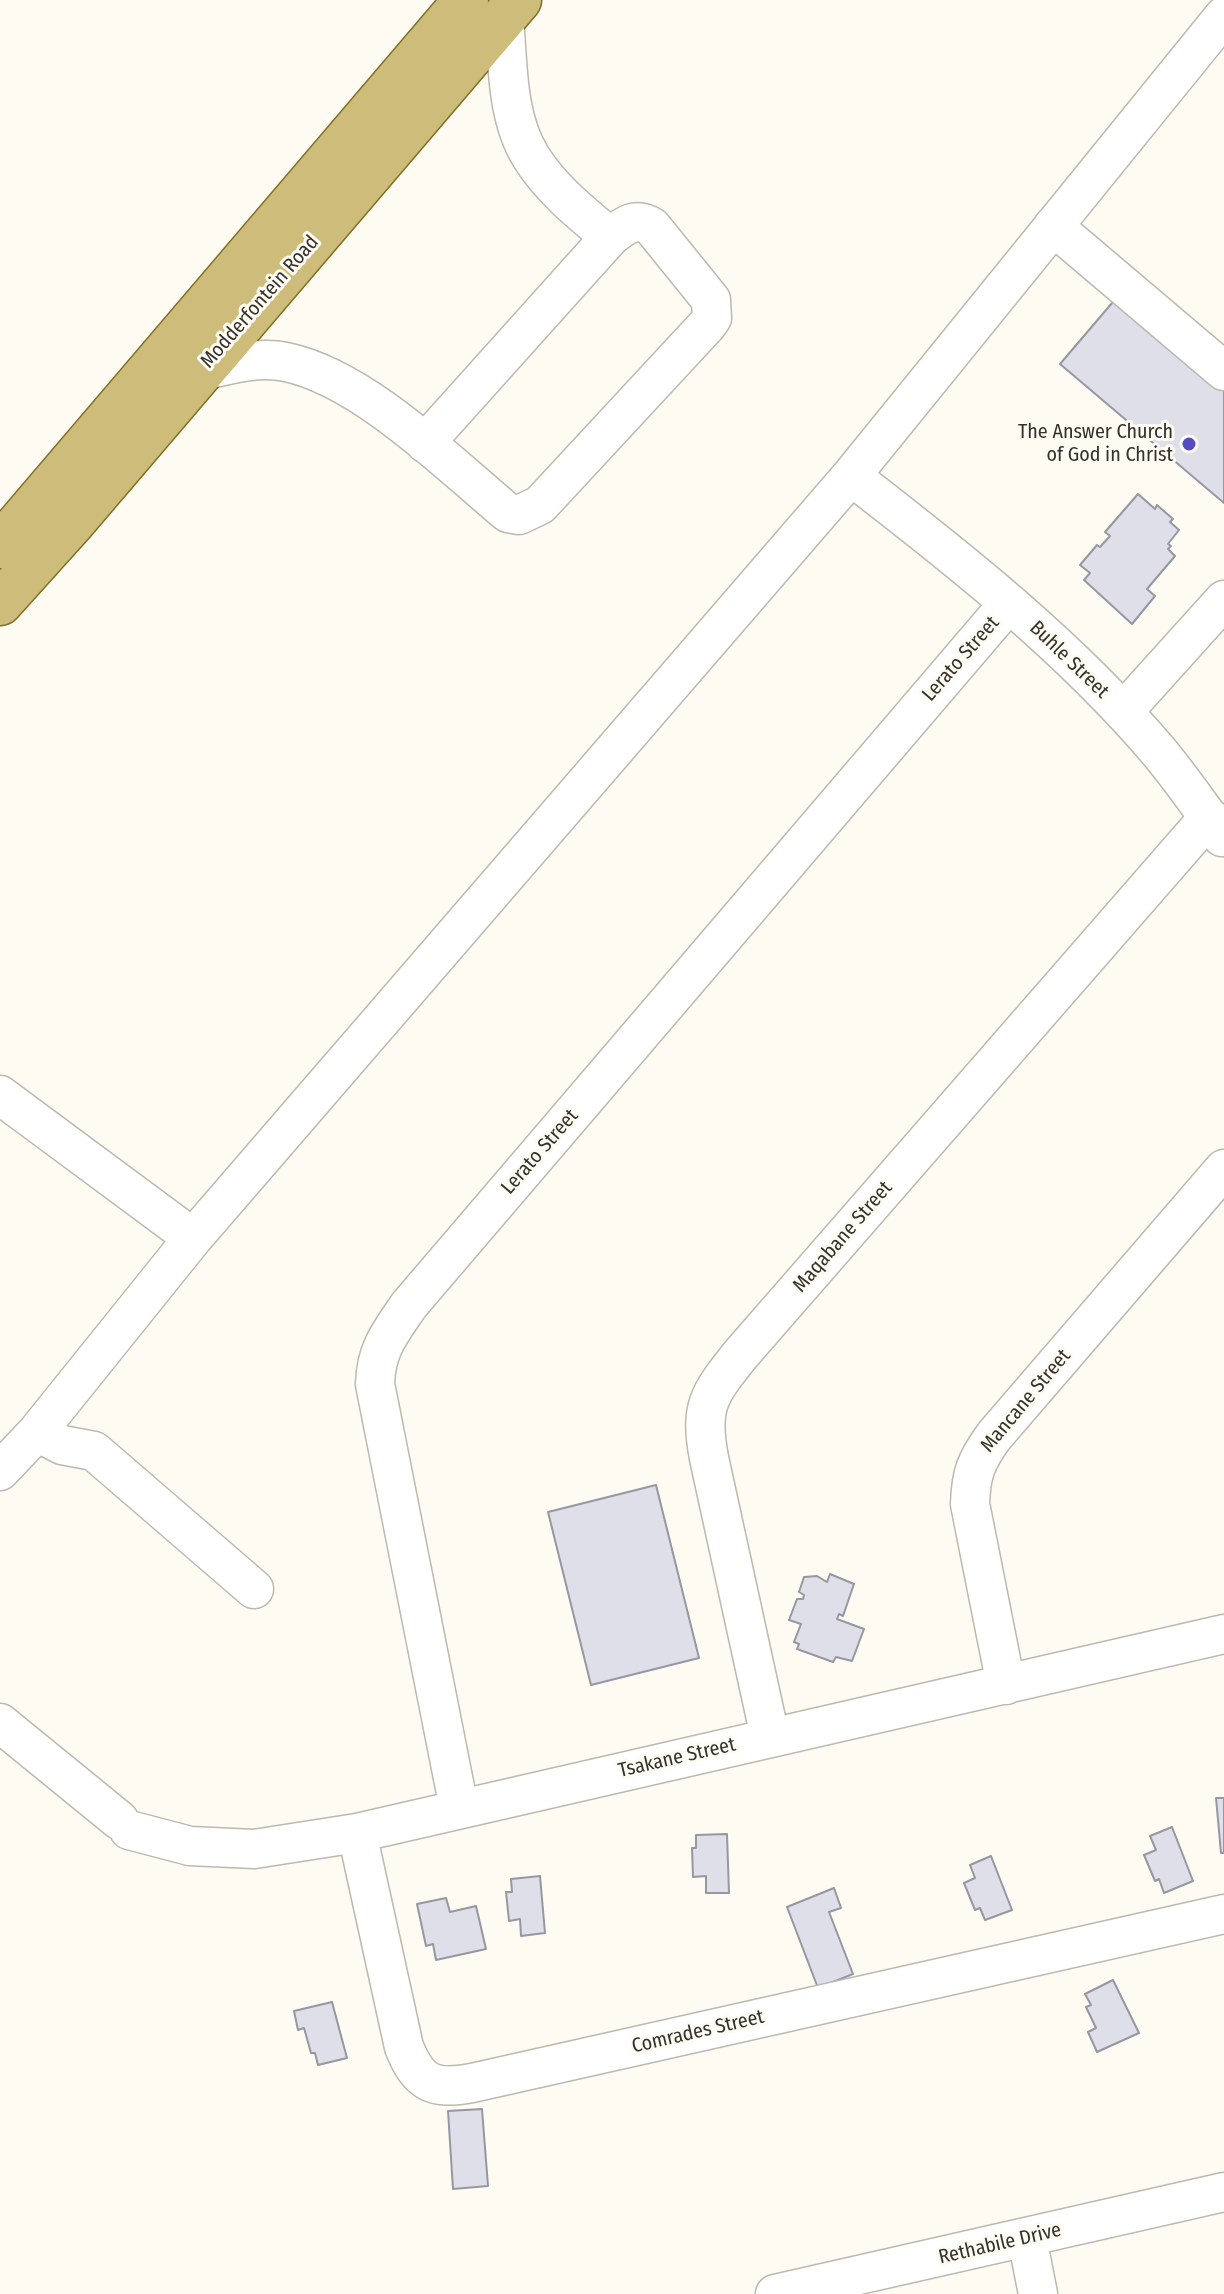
<!DOCTYPE html>
<style>
body{margin:0}
canvas{display:block;background:#fefbf2}
</style>
<canvas width="1224" height="2294"></canvas>
<script>
const context = document.querySelector('canvas').getContext('2d');
context.lineJoin = 'round';
function paint(path, color) {
  context.fillStyle = color;
  context.fill(path, 'evenodd');
}
function strokePath(path, color, width, dash) {
  context.strokeStyle = color;
  context.lineWidth = width;
  context.lineCap = dash ? 'butt' : 'round';
  context.setLineDash(dash || []);
  context.stroke(path);
}
function drawText(font, color, halo, rows, align = 'center') {
  context.font = font + ' "Fira Sans Condensed",sans-serif';
  context.lineWidth = 6;
  context.setLineDash([]);
  context.textBaseline = 'middle';
  context.strokeStyle = halo;
  context.fillStyle = color;
  for (const [text, x, y, turn = 0] of rows) {
    context.save();
    context.translate(x, y);
    context.rotate((+turn || 0) * Math.PI / 180);
    context.textAlign = isNaN(turn) ? turn : align;
    if (halo) context.strokeText(text, 0, 0);
    context.fillText(text, 0, 0);
    context.restore();
  }
}
const building = new Path2D(`
 M 1118,296 L 1224,385 L 1224,503 L 1060,364 Z
 M 1138,494 L 1155,509 L 1157,505 L 1173,519 L 1170,522 L 1179,530 L 1168,544 L 1171,546 L 1168,549 L 1175,556 L 1147,589 L 1155,596 L 1132,624 L 1084,580 L 1090,573 L 1080,565 L 1097,545 L 1100,547 L 1110,536 L 1105,532 Z
 M 656,1485 L 699,1658 L 591,1685 L 548,1512 Z
 M 830,1574 L 854,1584 L 843,1616 L 839,1614 L 837,1619 L 864,1629 L 852,1661 L 836,1657 L 833,1662 L 797,1649 L 799,1644 L 794,1642 L 801,1624 L 789,1620 L 797,1599 L 803,1599 L 804,1595 L 799,1592 L 804,1577 L 817,1576 L 827,1582 Z
 M 1216,1798 L 1224,1798 L 1224,1853 L 1221,1853 Z
 M 1172,1827 L 1193,1881 L 1164,1893 L 1159,1879 L 1155,1881 L 1144,1855 L 1156,1850 L 1150,1836 Z
 M 727,1834 L 729,1893 L 706,1893 L 706,1876 L 693,1877 L 692,1848 L 696,1848 L 696,1835 Z
 M 991,1856 L 1012,1910 L 985,1920 L 980,1908 L 975,1910 L 964,1883 L 975,1878 L 970,1865 Z
 M 540,1876 L 545,1933 L 521,1936 L 520,1919 L 509,1921 L 506,1892 L 512,1892 L 511,1879 Z
 M 834,1888 L 841,1908 L 829,1912 L 853,1974 L 818,1988 L 787,1907 Z
 M 446,1898 L 450,1912 L 476,1906 L 486,1949 L 436,1960 L 433,1944 L 426,1946 L 417,1904 Z
 M 1113,1980 L 1139,2033 L 1097,2052 L 1088,2032 L 1096,2028 L 1086,2007 L 1091,2005 L 1085,1994 Z
 M 332,2002 L 347,2058 L 318,2065 L 315,2053 L 311,2053 L 304,2028 L 298,2030 L 294,2011 Z
 M 482,2109 L 488,2186 L 453,2189 L 448,2111 Z`);
const minor = new Path2D(`
 M 504,18 C 508,63 506,117 531,157 C 551,189 581,213 610,237
 M 1053,226 L 1224,371
 M 201,371 C 228,365 258,356 286,362 C 363,378 448,463 508,513 L 519,515 L 540,505 L 707,325 L 712,318 L 711,300 L 652,227 C 635,216 624,226 610,237 L 425,443
 M 851,476 C 960,560 1070,647 1160,753 C 1182,780 1202,808 1222,837
 M 1123,712 L 1224,600
 M 0,1095 L 193,1238
 M 37,1432 L 62,1445 L 94,1451 L 254,1589
 M 0,1471 L 37,1432 L 193,1238 L 851,476 L 1224,16
 M 1006,1685 L 970,1504 C 971,1473 976,1461 994,1436 L 1224,1169
 M 0,1723 L 119,1820
 M 770,1737 L 709,1458 C 699,1406 709,1394 741,1354 L 1209,817
 M 459,1808 L 375,1384 C 376,1349 390,1333 409,1305 L 1009,603
 M 129,1830 L 190,1846 L 254,1849 L 357,1833 L 1224,1634
 M 357,1833 L 404,2047 C 419,2084 433,2090 472,2083 L 1224,1914
 M 1027,2238 L 1038,2294
 M 775,2294 L 1224,2192`);
const major = new Path2D(`
 M 0,546 L 466,0
 M 0,603 L 73,522 L 519,0`);
const markers = [
 [1189,444,8,"#554cc4"]
];
const streetNames = [
 ["Modderfontein Road",260,302,-49],
 ["Lerato Street",961,659,-49],
 ["Buhle Street",1069,660,44],
 ["Lerato Street",540,1152,-49],
 ["Maqabane Street",843,1237,-49],
 ["Mancane Street",1026,1401,-50],
 ["Tsakane Street",677,1758,-13],
 ["Comrades Street",698,2032,-13],
 ["Rethabile Drive",1000,2244,-13]
];
const poiNames = [
 ["The Answer Church",1173,432],
 ["of God in Christ",1173,455]
];
paint(building, '#dedfe9');
strokePath(building, '#9697a0', 2);
strokePath(minor, '#bbb9b0', 41);
strokePath(major, '#826f26', 47);
strokePath(minor, '#fff', 38);
strokePath(major, '#cebc7a', 44);
for (const [x, y, r, color] of markers) {
  const dot = new Path2D();
  dot.arc(x, y, r, 0, 2 * Math.PI);
  context.fillStyle = color;
  context.fill(dot);
  strokePath(dot, '#fefbf2', 3);
}
drawText('20px', '#33322f', '#fefbf2', streetNames);
drawText('20px', '#33322f', '#fefbf2', poiNames, 'right');
</script>
